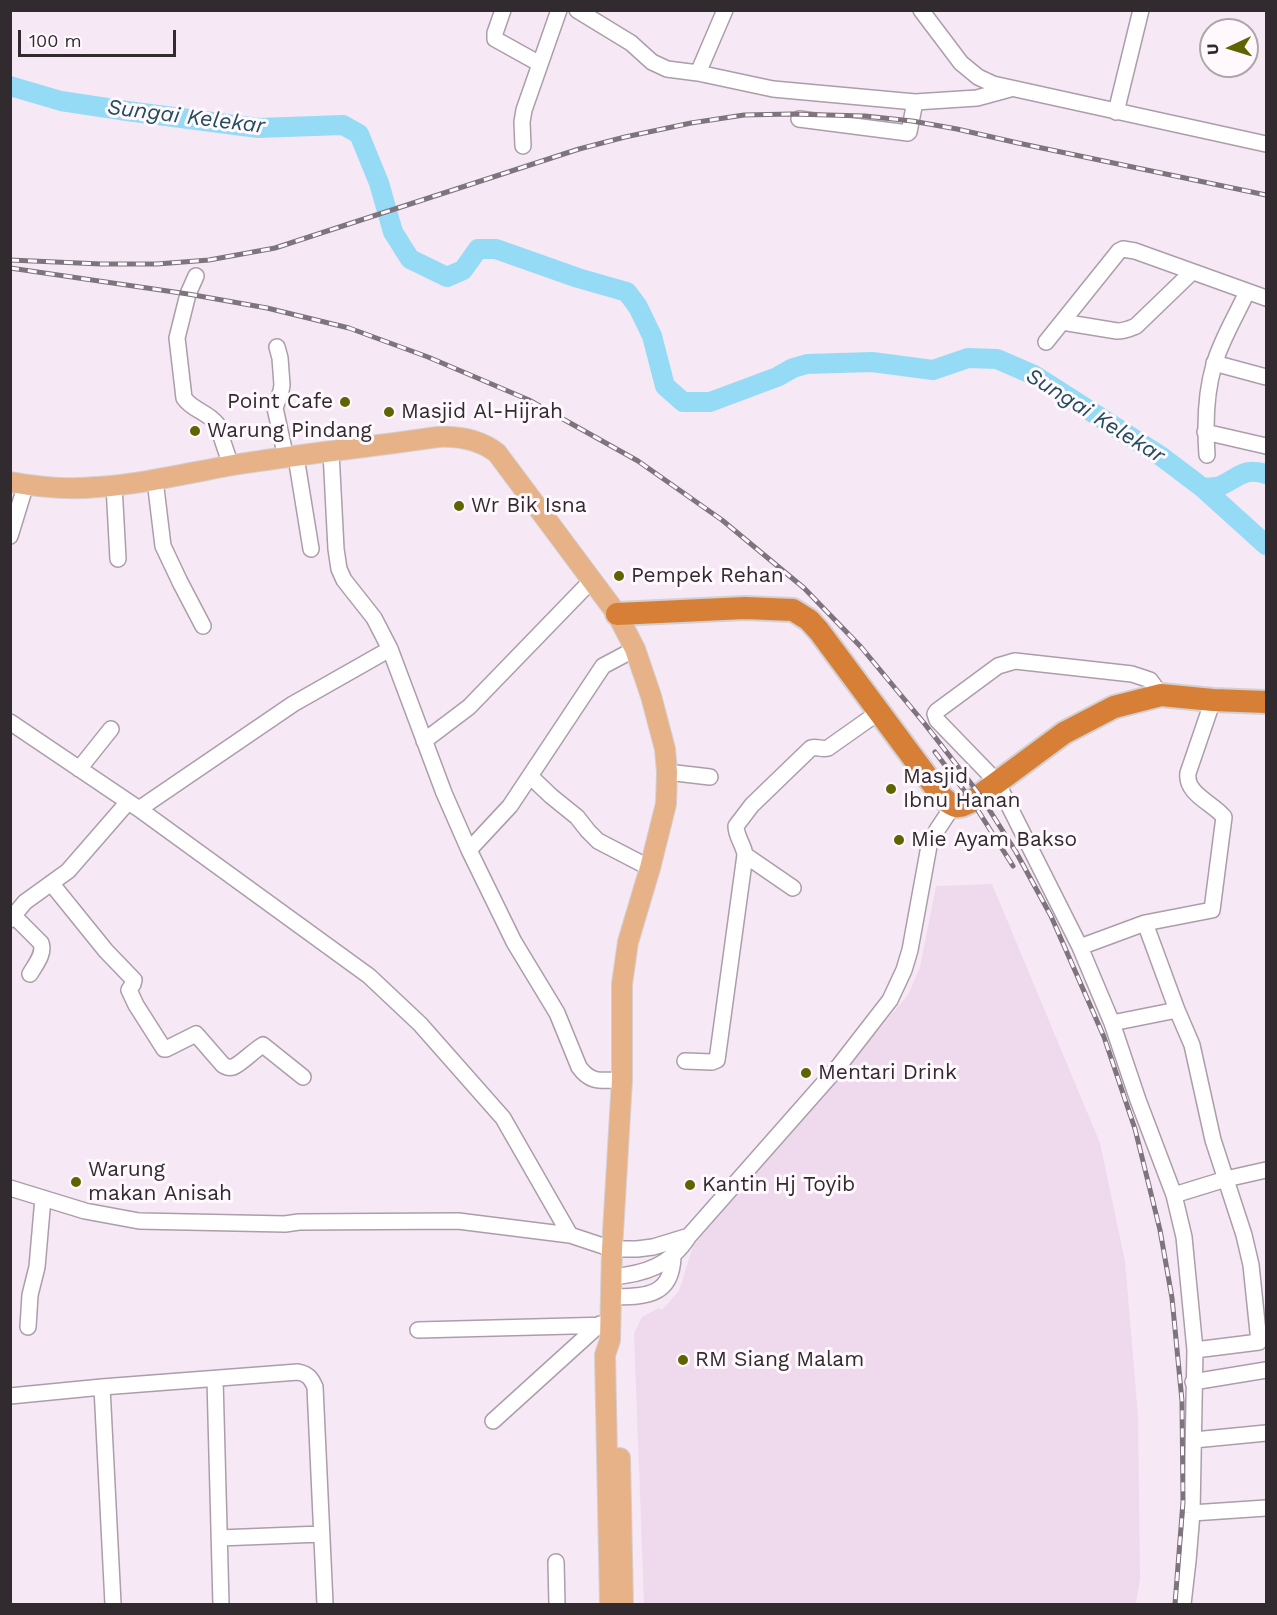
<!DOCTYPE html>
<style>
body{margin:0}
#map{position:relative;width:1277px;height:1615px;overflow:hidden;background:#f7e8f6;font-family:"Work Sans",sans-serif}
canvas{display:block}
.frame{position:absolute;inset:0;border:12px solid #312b30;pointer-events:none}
.north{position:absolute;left:1199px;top:18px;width:60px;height:60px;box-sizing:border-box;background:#fff9fe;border:2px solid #ada7ac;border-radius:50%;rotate:266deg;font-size:16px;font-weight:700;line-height:24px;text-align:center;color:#312b30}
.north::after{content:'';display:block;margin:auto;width:21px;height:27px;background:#606400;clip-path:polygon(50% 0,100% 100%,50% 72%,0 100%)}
.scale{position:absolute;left:18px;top:30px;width:158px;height:27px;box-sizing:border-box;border:3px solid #312b30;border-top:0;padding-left:8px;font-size:18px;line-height:21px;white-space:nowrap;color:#312b30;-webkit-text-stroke:4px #fff9fe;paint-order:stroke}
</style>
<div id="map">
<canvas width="1277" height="1615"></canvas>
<div class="frame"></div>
<div class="north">U</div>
<div class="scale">100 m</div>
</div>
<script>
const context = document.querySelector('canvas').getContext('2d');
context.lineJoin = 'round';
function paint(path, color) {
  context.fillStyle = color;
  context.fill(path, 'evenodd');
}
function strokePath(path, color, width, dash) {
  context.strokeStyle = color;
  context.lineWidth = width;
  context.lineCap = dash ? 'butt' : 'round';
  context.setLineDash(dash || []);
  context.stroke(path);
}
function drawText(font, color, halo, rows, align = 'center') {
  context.font = font + ' "Work Sans",sans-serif';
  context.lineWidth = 6;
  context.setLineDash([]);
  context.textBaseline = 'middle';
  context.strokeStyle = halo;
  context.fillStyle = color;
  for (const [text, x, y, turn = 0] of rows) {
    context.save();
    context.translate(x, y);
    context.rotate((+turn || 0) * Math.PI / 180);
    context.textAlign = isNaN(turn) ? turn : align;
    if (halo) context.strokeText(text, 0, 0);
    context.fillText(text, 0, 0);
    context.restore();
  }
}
const built = new Path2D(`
 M 992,884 L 1100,1143 L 1125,1261 L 1138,1415 L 1140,1579 L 1136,1604 L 644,1604 L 634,1333 L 642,1317 L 659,1308 L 662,1310 L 679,1291 L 693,1246 L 908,995 L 920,967 L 936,886 Z`);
const river = new Path2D(`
 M 10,86 L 61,101 L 127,111 L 258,128 L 343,125 L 359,134 L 379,183 L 393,232 L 410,259 L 447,277 L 463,270 L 478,249 L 496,249 L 578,278 L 627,292 L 638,307 L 652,336 L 665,386 L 683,402 L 710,402 L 777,377 L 793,368 L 807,364 L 872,362 L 933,370 L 968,358 L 997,359 L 1034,375 L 1162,457 L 1203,488 L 1266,545
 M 1203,488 C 1209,487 1217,488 1222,485 C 1239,477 1245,467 1266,474`);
const minor = new Path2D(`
 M 503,10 L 495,33 L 495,39 L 540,64
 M 577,10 L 631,43 L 652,62 L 667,69 L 698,73 L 773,89 L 915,102 L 977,98 L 1010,89
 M 921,10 L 961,63 L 978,77 L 993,84 L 1266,144
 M 698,73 L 725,10
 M 1116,112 L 1141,10
 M 799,119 L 908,133 L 909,132 L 915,102
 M 523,146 L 522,122 L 524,110 L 559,10
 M 196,276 L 188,294 L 177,338 L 184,398 C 192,410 208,412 217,424 L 231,466
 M 1062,322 L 1117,331 C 1125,331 1129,329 1136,326 L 1192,272
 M 1046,342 L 1119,251 L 1123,249 L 1135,251 L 1266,298
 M 277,347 L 280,358 L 282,385 L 281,391 L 275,408 L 286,458
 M 1214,363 L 1266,377
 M 1205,432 L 1266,446
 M 331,452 L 336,549 L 339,569 L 344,580 L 374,618 L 390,649 L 444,793 L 469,850 L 514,942 L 557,1013 L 579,1067 C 591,1084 602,1080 622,1080
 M 1207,455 C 1205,427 1206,392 1214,365 C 1221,340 1236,316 1247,292
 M 296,457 L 311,549
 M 155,480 L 163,546 L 180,582 L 203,626
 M 114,485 L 118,559
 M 10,536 L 26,484
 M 1161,695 L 1150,680 L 1132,674 L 1015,661 L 998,666 L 937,711 L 935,714 L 937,720 L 997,782 L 1080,947 L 1112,1023 L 1138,1100 L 1174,1195 L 1184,1237 L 1195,1350 L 1192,1513 L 1188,1561 L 1183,1604
 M 10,722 L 139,809 L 369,976 L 420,1024 L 503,1118 L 570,1235
 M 424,741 L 469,707 L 592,580
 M 79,769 L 111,729
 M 667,772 L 710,777
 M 530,776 L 551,796 L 577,817 L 588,831 L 598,841 L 650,868
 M 139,809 L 293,704 L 390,649
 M 469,850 L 510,806 L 603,666 L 635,649
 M 745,855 L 793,888
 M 51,883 L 106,951 L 134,980 L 133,984 L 129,990 L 136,1005 L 164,1049 L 166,1049 L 196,1034 L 223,1065 C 226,1067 229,1068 233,1067 C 241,1064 254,1050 263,1045 L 303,1077
 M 13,915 L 41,943 C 45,954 35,965 30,974
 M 10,920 L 25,902 L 68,871 L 128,802
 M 1145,923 L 1177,1010 L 1192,1045 L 1213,1140 L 1244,1235 L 1251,1265 L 1259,1342 L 1195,1350
 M 1080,947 L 1145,923 L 1212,910 L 1224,817 C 1213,803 1185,794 1188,773 L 1213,700
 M 1112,1023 L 1177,1010
 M 685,1061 L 712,1062 L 717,1060 L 718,1053 L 745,855 C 744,845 736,837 736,826 L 752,805 L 811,748 C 817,746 822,750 828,748 L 879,712
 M 10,1188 L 85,1211 L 139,1221 L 285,1224 L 299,1222 L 458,1221 L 570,1235 L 612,1249 L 637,1249 L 653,1247 L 689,1236
 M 1174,1195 L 1226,1179 L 1266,1170
 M 611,1277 C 645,1274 670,1266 689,1236 L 838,1067 L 890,1000 L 904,970 L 910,950 L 929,846 L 937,830 L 953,806
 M 611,1297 C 644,1296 672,1298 673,1256
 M 28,1327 L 30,1295 L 37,1267 L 43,1198
 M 418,1330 L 610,1325
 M 215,1379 L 221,1604
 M 1193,1382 L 1266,1370
 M 102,1387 L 113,1604
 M 10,1396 L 102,1387 L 298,1372 C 308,1374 311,1378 315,1387 L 325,1604
 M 493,1421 L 600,1324
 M 1194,1440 L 1266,1433
 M 1192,1513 L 1266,1508
 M 219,1538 L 321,1534
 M 556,1562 L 557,1604`);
const major = new Path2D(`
 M 10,482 C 38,487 69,490 97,487 C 143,484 188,473 233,465 C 301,454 369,447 438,437 C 459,436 480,440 497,453 L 617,614 L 635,649 L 651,696 L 665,749 L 667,772 L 666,804 L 650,868 L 628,942 L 622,984 L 622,1080 L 612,1249 L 610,1340 L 605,1355 L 610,1604
 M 620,1458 L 623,1604`);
const highway = new Path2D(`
 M 617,614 L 745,608 L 793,610 L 809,620 L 819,631 L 943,798 C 955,808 958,809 972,801 L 1064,733 L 1114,707 L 1161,695 L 1213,700 L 1266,702`);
const rail = new Path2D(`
 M 10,260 L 101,264 L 157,264 L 209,260 L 275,248 L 579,149 L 625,137 L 691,123 L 744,115 L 791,114 L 865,116 L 912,121 L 957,129 L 1018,143 L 1266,195
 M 10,268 L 188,294 L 267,308 L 349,328 L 428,357 L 529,400 L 638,461 L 722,520 L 804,588 L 861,647 L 924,723 L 980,795 L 1016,852 L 1051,916 L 1104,1037 L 1135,1129 L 1160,1230 L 1172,1298 L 1182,1401 L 1183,1502 L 1175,1604
 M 935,752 L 972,801 L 1013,866`);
const markers = [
 [345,402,6,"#606400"],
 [389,412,6,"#606400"],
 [195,431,6,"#606400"],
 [459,506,6,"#606400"],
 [619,576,6,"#606400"],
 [891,789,6,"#606400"],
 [899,840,6,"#606400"],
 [806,1073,6,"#606400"],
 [76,1182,6,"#606400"],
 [690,1185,6,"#606400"],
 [683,1360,6,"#606400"]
];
const poiNames = [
 ["Point Cafe",333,402,"right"],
 ["Masjid Al-Hijrah",401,412],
 ["Warung Pindang",207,431],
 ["Wr Bik Isna",471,506],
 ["Pempek Rehan",631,576],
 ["Masjid",903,777],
 ["Ibnu Hanan",903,801],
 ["Mie Ayam Bakso",911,840],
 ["Mentari Drink",818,1073],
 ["Warung",88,1170],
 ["makan Anisah",88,1194],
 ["Kantin Hj Toyib",702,1185],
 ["RM Siang Malam",695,1360]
];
const waterNames = [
 ["Sungai Kelekar",186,117,7],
 ["Sungai Kelekar",1095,416,32]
];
paint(built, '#efdaed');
strokePath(river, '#95dbf6', 20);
strokePath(minor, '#ab9eaa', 18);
strokePath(major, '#d2d0d1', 22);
strokePath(highway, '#d2d0d1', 26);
strokePath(minor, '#fff', 15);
strokePath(major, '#e7b287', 20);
strokePath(highway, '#d77f37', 22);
strokePath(rail, '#7e747d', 5);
strokePath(rail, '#fff9fe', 3, [9]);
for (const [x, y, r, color] of markers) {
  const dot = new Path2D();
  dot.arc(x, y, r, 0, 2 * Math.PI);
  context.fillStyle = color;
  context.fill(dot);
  strokePath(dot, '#fff9fe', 2);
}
drawText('21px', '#312b30', '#fff9fe', poiNames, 'left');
drawText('italic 22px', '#244d5c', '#fff9fe', waterNames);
</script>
